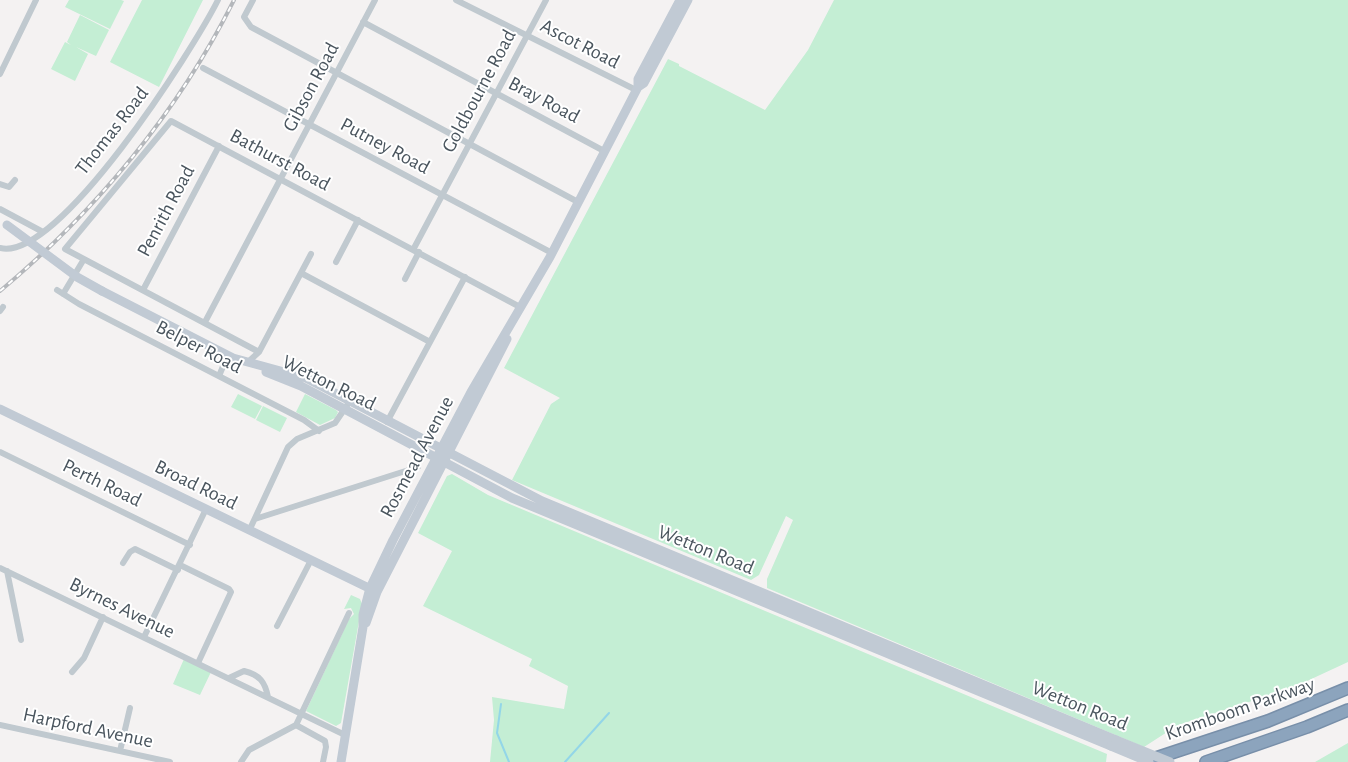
<!DOCTYPE html>
<style>
body{margin:0}
canvas{display:block;background:#f4f2f2}
</style>
<canvas width="1348" height="762"></canvas>
<script>
const context = document.querySelector('canvas').getContext('2d');
context.lineJoin = 'round';
function paint(path, color) {
  context.fillStyle = color;
  context.fill(path, 'evenodd');
}
function strokePath(path, color, width, dash) {
  context.strokeStyle = color;
  context.lineWidth = width;
  context.lineCap = dash ? 'butt' : 'round';
  context.setLineDash(dash || []);
  context.stroke(path);
}
function drawText(font, color, halo, rows, align = 'center') {
  context.font = font + ' "Alegreya Sans",sans-serif';
  context.lineWidth = 4;
  context.setLineDash([]);
  context.textBaseline = 'middle';
  context.strokeStyle = halo;
  context.fillStyle = color;
  for (const [text, x, y, turn = 0] of rows) {
    context.save();
    context.translate(x, y);
    context.rotate((+turn || 0) * Math.PI / 180);
    context.textAlign = isNaN(turn) ? turn : align;
    if (halo) context.strokeText(text, 0, 0);
    context.fillText(text, 0, 0);
    context.restore();
  }
}
const green = new Path2D(`
 M 69,0 L 121,0 L 124,1 L 110,29 L 65,7 Z
 M 142,0 L 203,0 L 159,87 L 110,62 Z
 M 834,0 L 1348,0 L 1348,662 L 1292,688 L 1178,725 L 1144,747 L 767,588 L 767,579 L 793,520 L 786,516 L 759,575 L 751,580 L 512,480 L 551,404 L 560,398 L 504,368 L 668,59 L 679,64 L 679,66 L 765,110 L 808,50 Z
 M 80,15 L 109,30 L 96,56 L 76,47 L 88,54 L 75,81 L 51,69 L 65,42 L 71,45 L 67,42 Z
 M 238,394 L 262,406 L 255,419 L 231,407 Z
 M 305,394 L 336,410 L 338,412 L 335,418 L 320,425 L 296,412 Z
 M 263,406 L 287,418 L 280,432 L 256,420 Z
 M 452,474 L 488,495 L 1107,754 L 1106,762 L 490,762 L 494,720 L 492,697 L 564,709 L 568,686 L 529,666 L 532,659 L 423,606 L 452,551 L 418,533 L 447,476 Z
 M 351,595 L 360,599 L 362,604 L 341,723 L 336,726 L 306,711 L 349,619 L 354,614 L 351,608 L 344,609 Z
 M 184,659 L 211,672 L 200,695 L 173,684 Z
 M 1348,743 L 1348,762 L 1315,762 Z`);
const stream = new Path2D(`
 M 501,704 L 497,733 L 509,762
 M 565,762 L 609,713`);
const street = new Path2D(`
 M 253,0 L 244,17 L 251,27 L 578,202
 M 456,0 L 636,90
 M 363,22 L 604,151
 M 203,68 L 552,253
 M 0,74 L 36,0
 M 0,184 L 9,187 L 15,180
 M 0,209 L 43,232
 M 0,248 C 58,263 194,48 218,0
 M 413,250 L 546,0
 M 336,262 L 358,220
 M 301,273 L 430,342
 M 405,279 L 419,252
 M 57,290 L 79,304 L 304,420 L 319,431
 M 143,290 L 219,146
 M 63,294 L 84,259
 M 0,311 L 3,307
 M 205,322 L 375,0
 M 259,352 L 65,249 L 171,121 L 520,307
 M 248,362 L 259,352 L 311,254
 M 219,376 L 224,364
 M 387,422 L 465,277
 M 0,452 L 190,545
 M 255,519 L 418,467
 M 249,531 L 288,447 L 297,439 L 335,423 L 350,401
 M 123,563 L 130,552 L 135,549 L 178,570
 M 180,565 L 229,589 L 231,592 L 198,663
 M 0,568 L 345,735
 M 7,571 L 21,640
 M 277,626 L 311,560
 M 144,637 L 206,509
 M 72,672 L 84,658 L 103,617
 M 229,678 L 244,671 C 260,675 265,682 268,697
 M 0,725 L 170,762
 M 296,725 L 325,741 L 326,747 L 323,762
 M 120,751 L 130,708
 M 241,762 L 249,750 L 296,725 L 349,613`);
const secondary = new Path2D(`
 M 638,87 L 644,83 L 688,0
 M 102,291 L 233,358 L 306,378 L 542,501 L 1116,740
 M 266,372 L 301,386 L 512,498 L 1111,746
 M 0,409 L 377,592
 M 366,623 L 377,592 L 507,339
 M 341,762 L 363,627 L 363,615 L 370,588 L 393,540 L 471,392 L 550,257 L 638,87 L 638,79 L 680,0`);
const highway = new Path2D(`
 M 1150,760 L 1268,721 L 1348,688
 M 1206,762 L 1307,727 L 1348,710`);
const rail = new Path2D(`
 M 0,291 C 96,211 178,112 234,0`);
const secondaryBridge = new Path2D(`
 M 7,225 L 77,277 L 102,291
 M 1116,740 L 1170,762
 M 1111,746 L 1149,762`);
const streetNames = [
 ["Ascot Road",580,44,27],
 ["Gibson Road",311,87,-62],
 ["Goldbourne Road",479,91,-62],
 ["Bray Road",544,100,28],
 ["Thomas Road",112,131,-52],
 ["Putney Road",385,146,28],
 ["Bathurst Road",280,160,28],
 ["Penrith Road",166,211,-62],
 ["Belper Road",199,347,27],
 ["Wetton Road",329,383,26],
 ["Rosmead Avenue",417,457,-62],
 ["Perth Road",102,483,26],
 ["Broad Road",196,485,26],
 ["Wetton Road",706,550,22],
 ["Byrnes Avenue",122,608,26],
 ["Wetton Road",1080,706,22],
 ["Kromboom Parkway",1240,709,-19],
 ["Harpford Avenue",88,728,12]
];
paint(green, '#c4eed4');
strokePath(stream, '#93d6e8', 2);
strokePath(highway, '#788fa9', 14);
strokePath(street, '#c0c9cf', 6);
strokePath(secondary, '#c1cad4', 9);
strokePath(highway, '#8ca4bd', 11);
strokePath(rail, '#b4b7bb', 4);
strokePath(rail, '#fff', 2, [5.5]);
strokePath(secondaryBridge, '#c1cad4', 9);
drawText('20px', '#4a555e', '#fff', streetNames);
</script>
